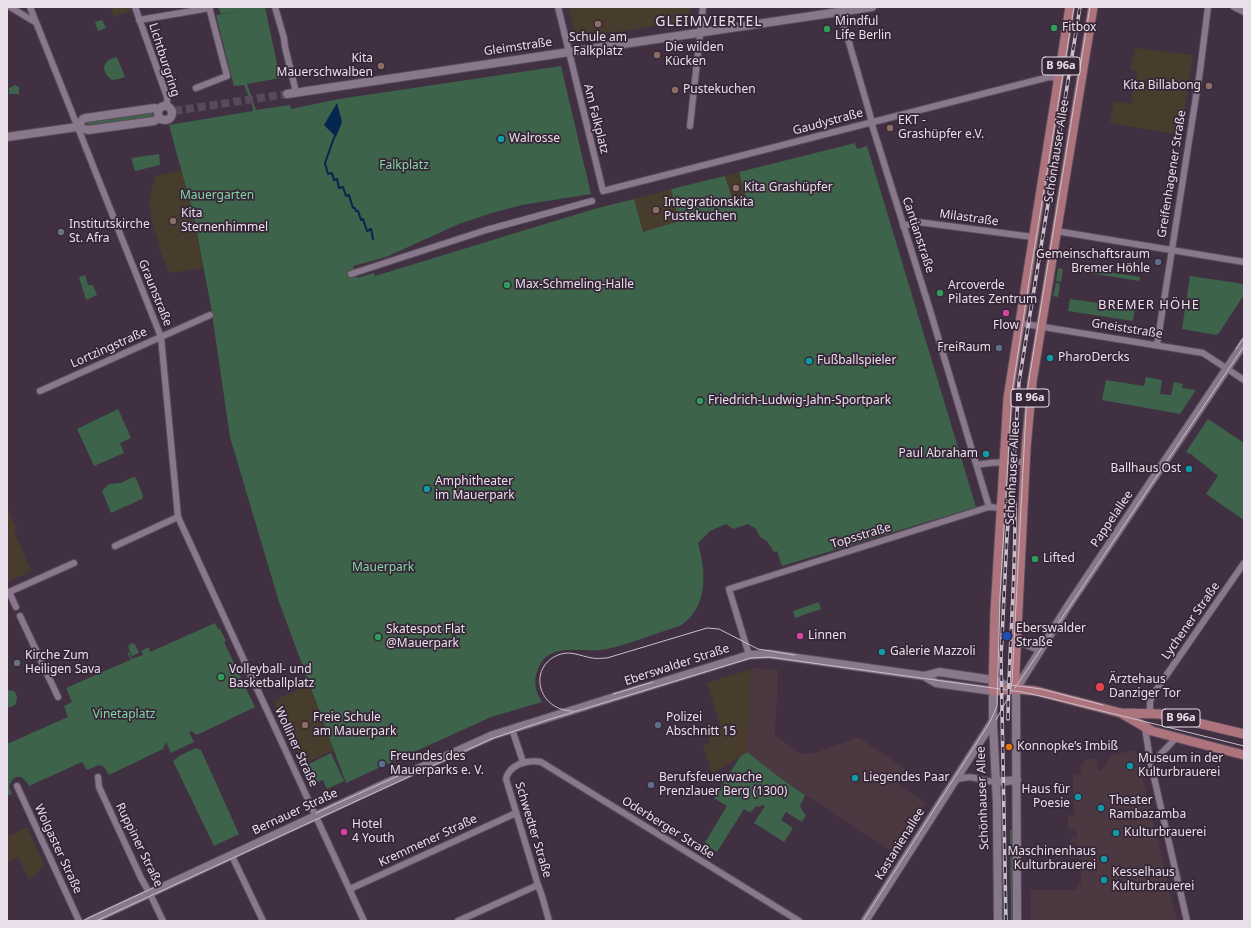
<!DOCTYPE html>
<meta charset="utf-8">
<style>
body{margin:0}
#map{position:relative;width:1251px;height:928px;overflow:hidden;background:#403042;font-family:"Noto Sans",sans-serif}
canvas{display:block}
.frame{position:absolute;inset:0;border:8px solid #e9dfea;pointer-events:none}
</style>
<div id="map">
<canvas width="1251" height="928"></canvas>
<div class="frame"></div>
</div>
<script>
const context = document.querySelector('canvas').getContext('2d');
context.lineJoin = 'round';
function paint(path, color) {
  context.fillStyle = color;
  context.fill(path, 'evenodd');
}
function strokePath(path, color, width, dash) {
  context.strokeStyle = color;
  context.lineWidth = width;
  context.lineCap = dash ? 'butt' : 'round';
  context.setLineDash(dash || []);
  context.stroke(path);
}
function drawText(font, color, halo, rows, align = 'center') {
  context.font = font + ' "Noto Sans",sans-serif';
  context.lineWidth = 3.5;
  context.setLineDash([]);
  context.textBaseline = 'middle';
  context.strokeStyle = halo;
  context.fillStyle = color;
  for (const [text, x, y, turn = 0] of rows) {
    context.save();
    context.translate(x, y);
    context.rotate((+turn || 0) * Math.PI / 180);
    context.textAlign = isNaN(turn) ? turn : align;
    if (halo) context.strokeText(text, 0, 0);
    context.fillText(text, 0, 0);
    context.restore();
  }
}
const commercial = new Path2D(`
 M 754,668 L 778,670 L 775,735 L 801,754 L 815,753 L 858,737 L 907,770 L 898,785 L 926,803 L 893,852 L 783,780 L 747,752 L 751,669 Z
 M 1136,750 L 1177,921 L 1031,921 L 1031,890 L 1077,890 L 1077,884 L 1081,884 L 1081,855 L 1078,855 L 1077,841 L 1077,842 L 1071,842 L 1071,837 L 1077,837 L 1077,829 L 1068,829 L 1068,816 L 1074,816 L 1073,774 L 1081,774 L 1081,766 L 1084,764 L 1084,759 L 1097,758 L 1098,769 L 1101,771 L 1112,755 Z`);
const education = new Path2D(`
 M 111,7 L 129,7 L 131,11 L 114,17 Z
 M 568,7 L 690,7 L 689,21 L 576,38 Z
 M 1135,48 L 1193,55 L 1181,135 L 1110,123 L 1114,101 L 1131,104 L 1137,71 L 1130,70 Z
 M 181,170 L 193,215 L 203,268 L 169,273 L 158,245 L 160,244 L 153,226 L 149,201 L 155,176 Z
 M 739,172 L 747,201 L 733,205 L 725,176 Z
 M 671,189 L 679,221 L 642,232 L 634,199 Z
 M 7,508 L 17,529 L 14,531 L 31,571 L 7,582 Z
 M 751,669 L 747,752 L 712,774 L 703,746 L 710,743 L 705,729 L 720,724 L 707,683 Z
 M 309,685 L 334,750 L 303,764 L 273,701 Z
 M 27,827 L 45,866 L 40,868 L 41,870 L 37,872 L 37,874 L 33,876 L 34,878 L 29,880 L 18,857 L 7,863 L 7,837 Z`);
const green = new Path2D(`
 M 218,7 L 265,7 L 280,78 L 247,84 L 256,110 L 290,105 L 291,109 L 339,99 L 561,66 L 591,194 L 522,205 L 492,213 L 459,224 L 386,257 L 353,266 L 357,278 L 374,273 L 375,276 L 594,209 L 634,199 L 643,232 L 679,221 L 671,189 L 725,176 L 734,205 L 747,201 L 739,172 L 855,143 L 857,149 L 867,146 L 976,507 L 782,566 L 777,551 L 774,552 L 767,541 L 760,537 L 756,529 L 748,524 L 733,529 L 726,524 L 710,531 L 698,543 C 706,571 709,607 680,626 C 656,633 631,644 607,649 C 583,654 549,640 538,669 C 533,681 535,691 542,702 L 491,717 L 346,783 L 279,602 L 230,437 L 211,307 L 194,217 L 169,125 L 253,111 L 252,104 L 244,85 L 234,86 L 216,15 L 244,11 L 221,14 Z
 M 102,20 L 106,28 L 98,31 L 95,22 Z
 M 117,57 L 125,77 L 119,79 L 112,80 C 100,71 102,60 117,57 Z
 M 15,85 L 19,87 L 19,94 L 9,94 L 9,88 Z
 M 152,112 L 153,115 L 153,118 L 93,128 L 87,126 L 87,124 L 88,121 Z
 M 159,154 L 160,165 L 135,171 L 131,158 Z
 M 1058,268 L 1063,269 L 1061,282 L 1056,281 Z
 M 1083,268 L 1140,277 L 1139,281 L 1082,272 Z
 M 85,275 L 88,285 L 93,285 L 97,295 L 86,300 L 79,277 Z
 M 1190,276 L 1244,284 L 1244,295 L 1219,333 L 1216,335 L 1182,329 Z
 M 1056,283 L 1060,284 L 1058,297 L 1053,296 Z
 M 1070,299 L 1135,308 L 1133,321 L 1068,311 Z
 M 1146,377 L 1162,380 L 1160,394 L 1171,395 L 1174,382 L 1183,384 L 1182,388 L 1196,390 L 1180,414 L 1102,400 L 1106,380 L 1144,386 Z
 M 118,409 L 131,438 L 120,443 L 124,453 L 94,466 L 77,429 Z
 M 1208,419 L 1244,443 L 1244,520 L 1206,494 L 1218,476 L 1193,456 L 1192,454 L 1190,454 L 1186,452 Z
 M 133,477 L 136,478 L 143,496 L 142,499 L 111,513 L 102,491 L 109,484 L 121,483 Z
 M 819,602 L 821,609 L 795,618 L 793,611 Z
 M 215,623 L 218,629 L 220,629 L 226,641 L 224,642 L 255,707 L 197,735 L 191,731 L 189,732 L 194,742 L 171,753 L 166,742 L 163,749 L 109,775 L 104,767 L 99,765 L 87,770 L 82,762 L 29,786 C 23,774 13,773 9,787 L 12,794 L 7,796 L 7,744 L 68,717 L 64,706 L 72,702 L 66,688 L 130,660 L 131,659 L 127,653 L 129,652 L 132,659 L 143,655 L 141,651 L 149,647 L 150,652 Z
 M 132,643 L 135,644 L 139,653 L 132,656 L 128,646 Z
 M 7,690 L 14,691 L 17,696 L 16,704 L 11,707 L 7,707 Z
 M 196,748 L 201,750 L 239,834 L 214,846 L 173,761 L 179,756 Z
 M 747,752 L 783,780 L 805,795 L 800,806 L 803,812 L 806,815 L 802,822 L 786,812 L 781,820 L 793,828 L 784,842 L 754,823 L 765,806 L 762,805 L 760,807 L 756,806 L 752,811 L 749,812 L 744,809 L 717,852 L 704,844 L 727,806 L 714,798 L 740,757 Z
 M 331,753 L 344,781 L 327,789 L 323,780 L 315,783 L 307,765 Z
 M 1000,830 L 1003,830 L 1004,921 L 1001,921 Z
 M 1010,830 L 1013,830 L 1014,921 L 1011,921 Z`);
const water = new Path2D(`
 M 337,103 L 342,122 L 336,137 L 324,125 Z
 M496.5 139a4.5 4.5 0 1 1 9 0a4.5 4.5 0 1 1-9 0Z`);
const stream = new Path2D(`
 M 335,135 L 325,163 L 328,174 L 332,173 L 334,180 L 337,179 L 339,188 L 343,187 L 346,196 L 349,195 L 353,208 L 355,208 L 356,211 L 358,211 L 361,220 L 363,219 L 367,231 L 371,229 L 373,239`);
const secondaryTunnel = new Path2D(`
 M 174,111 L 287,94`);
const street = new Path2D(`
 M 10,7 L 35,22
 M 30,7 L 161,337 L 178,517 L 364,921
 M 135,7 L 167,97 L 167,106
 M 275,7 L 284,38 L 285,47 L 296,92
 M 558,7 L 603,191 L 1049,77 L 1059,78
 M 1234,7 L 1244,12
 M 841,11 L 844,25 L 870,115 L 873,128 L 929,307 L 989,507
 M 139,20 L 210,8
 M 196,88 L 227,76 L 209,7
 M 690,126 L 703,7
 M 903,226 L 918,222 L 1033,237
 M 1056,231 L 1244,262
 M 351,274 L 486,230 L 592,201
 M 1019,323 L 1203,353 L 1244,380
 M 1157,345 L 1200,71 L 1208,7
 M 40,391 L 210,315
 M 977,465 C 993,461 1010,462 1026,462
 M 115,546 L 178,517
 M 9,592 L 16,607
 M 7,593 L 74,563
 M 20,616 L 58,697
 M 749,655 L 729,589 L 989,507 L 1001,508
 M 1150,713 L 1150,702 L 1152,696 L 1244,563
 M 1145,728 L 1150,760 L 1187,921
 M 512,729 L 523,762
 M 1150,760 L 1157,758 L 1176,738
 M 98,777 L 99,787 L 141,878 L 151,896 L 163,921
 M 955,780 C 975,773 977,781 996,782
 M 17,786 L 79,921
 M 232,856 L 263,921
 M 350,889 L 516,813
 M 458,921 L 538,885
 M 549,921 L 542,896 L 538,885 L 506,779 C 509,765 527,759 541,762 L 799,921`);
const secondary = new Path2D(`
 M 287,94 L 872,7
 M158 113a7 7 0 1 1 14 0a7 7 0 1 1-14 0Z
 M 77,127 L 83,119 L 86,118 L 155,108 L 159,110
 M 7,137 L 77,127 L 88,130 L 154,121 L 160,118
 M 1016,640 L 1039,649
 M 924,676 L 936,683 L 993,691 L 993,724 L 997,803 L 998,921
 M 1016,689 L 1068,606 L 1244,343
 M 1016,689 L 1017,921
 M 996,782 L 1017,780
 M 90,921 L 380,786 L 493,735 L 749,655 L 769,654 L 924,676 L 939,672 L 993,680 L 1016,689
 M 865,921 L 993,721`);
const primary = new Path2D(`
 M 1070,7 L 1008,398 L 995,611 L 993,691 L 1016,689 L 1036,691 L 1121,713 L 1160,714 L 1244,734
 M 1016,689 L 1015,671 L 1018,609 L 1026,448 L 1032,382 L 1093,7
 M 1121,713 L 1152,731 L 1244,755`);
const tram = new Path2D(`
 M 1236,349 L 1244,337
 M 1011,685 L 1041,689 L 1103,705
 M 1015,688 L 1244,346
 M 613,694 L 653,682
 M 573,711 C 538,711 527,668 558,655 C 570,650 580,656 592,658 C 597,659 602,658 607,658 L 707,628 L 719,629 L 758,649 L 795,655
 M 996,720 L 1009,696 L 1012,682 L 1027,392 L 1090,7
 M 316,813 L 400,775
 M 82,921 L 153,888
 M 96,921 L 491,739 L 544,721 L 751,658 L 769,657 L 1022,692 L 1045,697 L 1244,746
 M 863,921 L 990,722 L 997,706 L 1000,596 L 1012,392 L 1031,269 L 1074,7`);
const rail = new Path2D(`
 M 1008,719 C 1009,646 1016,574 1015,501
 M 1006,921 L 1001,658 L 1007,535 L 1013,475 L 1019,382 L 1080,7`);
const markers = [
 [598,24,4,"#8d6e63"],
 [1054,28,4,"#2e9e5b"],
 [827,29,4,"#2e9e5b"],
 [657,55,4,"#8d6e63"],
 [381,66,4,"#8d6e63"],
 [1209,86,4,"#8d6e63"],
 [675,90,4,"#8d6e63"],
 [890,128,4,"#8d6e63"],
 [501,139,4,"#0f9aa8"],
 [736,188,4,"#8d6e63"],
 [656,210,4,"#8d6e63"],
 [173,221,4,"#8d6e63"],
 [61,232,4,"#6b7280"],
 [1158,262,4,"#5c6f8a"],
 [507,285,4,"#2e9e5b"],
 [940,293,4,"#2e9e5b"],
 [1006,313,4,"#d1479c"],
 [999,348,4,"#5c6f8a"],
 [1050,358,4,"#0f9aa8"],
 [809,361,4,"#0f9aa8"],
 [700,401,4,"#2e9e5b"],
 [986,454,4,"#0f9aa8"],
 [1189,469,4,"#0f9aa8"],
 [427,489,4,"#0f9aa8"],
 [1035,559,4,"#2e9e5b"],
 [800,636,4,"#d1479c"],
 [1007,636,5,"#1a4fb4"],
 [378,637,4,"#2e9e5b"],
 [882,652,4,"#0f9aa8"],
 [17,663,4,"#6b7280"],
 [221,677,4,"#2e9e5b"],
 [1100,687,5,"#e0444e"],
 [305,725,4,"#8d6e63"],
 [658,725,4,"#5c6f8a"],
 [1009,747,4,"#e8710a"],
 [382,764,4,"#5c6f8a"],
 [1130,766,4,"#0f9aa8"],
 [855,778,4,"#0f9aa8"],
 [651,785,4,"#5c6f8a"],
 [1078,797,4,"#0f9aa8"],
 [1101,808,4,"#0f9aa8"],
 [344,832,4,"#d1479c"],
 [1116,833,4,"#0f9aa8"],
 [1104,859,4,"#0f9aa8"],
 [1104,880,4,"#0f9aa8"]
];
const shields = [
 [1061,66,38],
 [1030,398,38],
 [1181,718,38]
];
const shieldNames = [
 ["B 96a",1061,66],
 ["B 96a",1030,398],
 ["B 96a",1181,718]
];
const poiNames = [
 ["Mindful",835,22],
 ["Life Berlin",835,36],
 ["Fitbox",1062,28],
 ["Schule am",598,38,"center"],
 ["Falkplatz",598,52,"center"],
 ["Die wilden",665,48],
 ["Kücken",665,62],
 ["Kita",373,59,"right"],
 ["Mauerschwalben",373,73,"right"],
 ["Kita Billabong",1201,86,"right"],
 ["Pustekuchen",683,90],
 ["EKT -",898,121],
 ["Grashüpfer e.V.",898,135],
 ["Walrosse",509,139],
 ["Kita Grashüpfer",744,188],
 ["Integrationskita",664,203],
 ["Pustekuchen",664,217],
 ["Kita",181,214],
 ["Sternenhimmel",181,228],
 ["Institutskirche",69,225],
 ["St. Afra",69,239],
 ["Gemeinschaftsraum",1150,255,"right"],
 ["Bremer Höhle",1150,269,"right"],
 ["Max-Schmeling-Halle",515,285],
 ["Arcoverde",948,286],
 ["Pilates Zentrum",948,300],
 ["Flow",1006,326,"center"],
 ["FreiRaum",991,348,"right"],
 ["PharoDercks",1058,358],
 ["Fußballspieler",817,361],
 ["Friedrich-Ludwig-Jahn-Sportpark",708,401],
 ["Paul Abraham",978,454,"right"],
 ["Ballhaus Ost",1181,469,"right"],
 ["Amphitheater",435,482],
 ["im Mauerpark",435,496],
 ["Lifted",1043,559],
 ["Eberswalder",1016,629],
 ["Straße",1016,643],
 ["Skatespot Flat",386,630],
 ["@Mauerpark",386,644],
 ["Linnen",808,636],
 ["Galerie Mazzoli",890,652],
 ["Kirche Zum",25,656],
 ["Heiligen Sava",25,670],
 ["Volleyball- und",229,670],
 ["Basketballplatz",229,684],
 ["Ärztehaus",1109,680],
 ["Danziger Tor",1109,694],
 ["Freie Schule",313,718],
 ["am Mauerpark",313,732],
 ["Polizei",666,718],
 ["Abschnitt 15",666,732],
 ["Konnopke’s Imbiß",1017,747],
 ["Freundes des",390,757],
 ["Mauerparks e. V.",390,771],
 ["Museum in der",1138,759],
 ["Kulturbrauerei",1138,773],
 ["Berufsfeuerwache",659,778],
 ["Prenzlauer Berg (1300)",659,792],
 ["Liegendes Paar",863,778],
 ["Haus für",1070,790,"right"],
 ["Poesie",1070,804,"right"],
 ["Theater",1109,801],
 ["Rambazamba",1109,815],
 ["Hotel",352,825],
 ["4 Youth",352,839],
 ["Kulturbrauerei",1124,833],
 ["Maschinenhaus",1096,852,"right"],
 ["Kulturbrauerei",1096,866,"right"],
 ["Kesselhaus",1112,873],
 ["Kulturbrauerei",1112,887]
];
const streetNames = [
 ["Gleimstraße",518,47,-8],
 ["Lichtburgring",164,60,72],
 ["Am Falkplatz",596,119,76],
 ["Gaudystraße",828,122,-15],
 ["Schönhauser Allee",1057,151,-81],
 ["Greifenhagener Straße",1172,174,-81],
 ["Milastraße",969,218,8],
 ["Cantianstraße",918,235,72],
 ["Graunstraße",155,293,68],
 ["Gneiststraße",1127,329,9],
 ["Lortzingstraße",109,348,-24],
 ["Schönhauser Allee",1013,473,-87],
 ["Pappelallee",1112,519,-56],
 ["Topsstraße",861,536,-17],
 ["Lychener Straße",1191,621,-55],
 ["Eberswalder Straße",677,665,-18],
 ["Wolliner Straße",296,747,65],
 ["Schönhauser Allee",983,798,-92],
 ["Bernauer Straße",295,812,-25],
 ["Oderberger Straße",668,828,32],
 ["Schwedter Straße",533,830,73],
 ["Kremmener Straße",428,841,-25],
 ["Kastanienallee",900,844,-58],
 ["Ruppiner Straße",139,845,64],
 ["Wolgaster Straße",58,849,65]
];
const parkNames = [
 ["Falkplatz",404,166],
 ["Mauergarten",217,196],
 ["Mauerpark",383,568],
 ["Vinetaplatz",124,715]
];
const neighbourhoodNames = [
 ["BREMER HÖHE",1149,305]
];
const quarterNames = [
 ["GLEIMVIERTEL",709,22]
];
paint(commercial, '#4b3840');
paint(education, '#483c2d');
paint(green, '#3d634b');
paint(water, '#052650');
strokePath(stream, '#052650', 2);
strokePath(secondaryTunnel, '#594a5b', 8, [8, 4]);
strokePath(street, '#594c5b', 8);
strokePath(secondary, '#594c5b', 10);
strokePath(primary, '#594c5b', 11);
strokePath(street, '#89778c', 6);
strokePath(secondary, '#89778c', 8);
strokePath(primary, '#ae747e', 9);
strokePath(tram, '#cabfcb', 1);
strokePath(rail, '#cabfcb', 3.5);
strokePath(rail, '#362638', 2, [6]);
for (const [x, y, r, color] of markers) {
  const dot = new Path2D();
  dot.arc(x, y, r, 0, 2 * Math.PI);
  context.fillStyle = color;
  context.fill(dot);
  strokePath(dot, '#362638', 1.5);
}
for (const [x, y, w] of shields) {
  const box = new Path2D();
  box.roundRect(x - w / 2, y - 9, w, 18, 3);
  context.fillStyle = '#362638';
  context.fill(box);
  strokePath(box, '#e9dfea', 1);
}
drawText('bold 11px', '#e9dfea', null, shieldNames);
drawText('12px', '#e9dfea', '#362638', poiNames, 'left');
drawText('12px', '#e9dfea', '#362638', streetNames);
drawText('12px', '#81d9a3', '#362638', parkNames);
context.letterSpacing = '1px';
drawText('13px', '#e9dfea', '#362638', neighbourhoodNames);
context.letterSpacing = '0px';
context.letterSpacing = '1px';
drawText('14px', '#e9dfea', '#362638', quarterNames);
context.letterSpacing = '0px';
</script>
